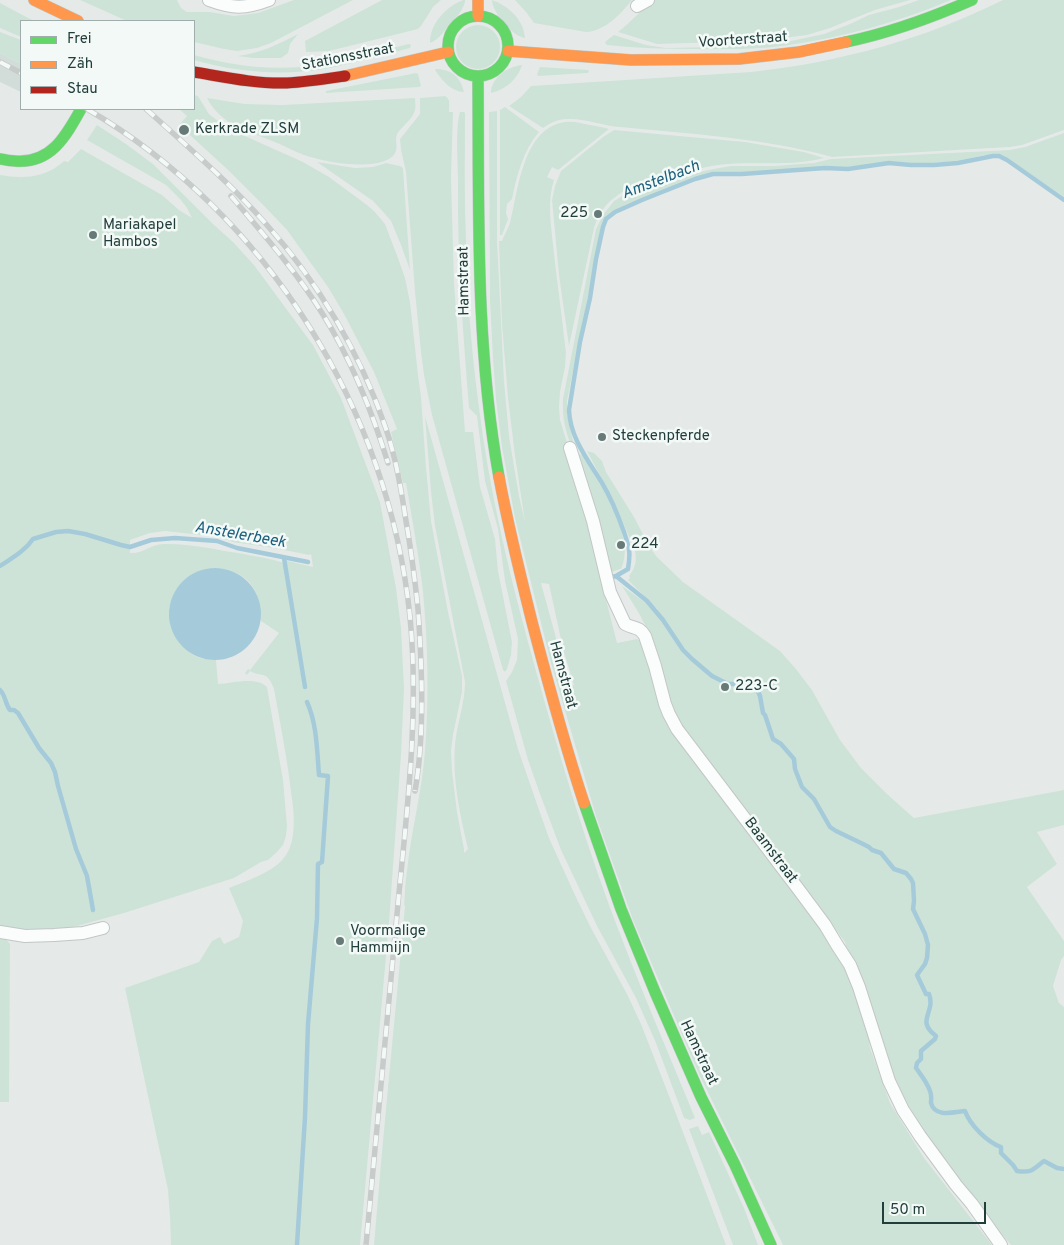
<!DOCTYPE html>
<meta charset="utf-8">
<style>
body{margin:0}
#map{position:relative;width:1064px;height:1245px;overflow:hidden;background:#e5eae9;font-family:Overpass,sans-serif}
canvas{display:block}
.legend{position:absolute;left:20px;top:20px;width:175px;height:90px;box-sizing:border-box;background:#f3f9f7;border:1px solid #9faeac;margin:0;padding:6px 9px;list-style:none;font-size:15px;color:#223e3b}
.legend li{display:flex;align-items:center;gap:10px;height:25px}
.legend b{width:25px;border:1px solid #9faeac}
.scale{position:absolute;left:882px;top:1202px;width:104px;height:22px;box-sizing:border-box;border:2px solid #223e3b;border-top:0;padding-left:6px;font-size:15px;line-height:18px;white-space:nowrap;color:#223e3b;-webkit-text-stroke:4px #f3f9f7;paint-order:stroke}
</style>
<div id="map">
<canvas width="1064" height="1245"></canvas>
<ul class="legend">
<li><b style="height:6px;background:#63d668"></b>Frei</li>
<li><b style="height:6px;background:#ff974d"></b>Zäh</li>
<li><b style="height:6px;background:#b3261e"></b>Stau</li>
</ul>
<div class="scale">50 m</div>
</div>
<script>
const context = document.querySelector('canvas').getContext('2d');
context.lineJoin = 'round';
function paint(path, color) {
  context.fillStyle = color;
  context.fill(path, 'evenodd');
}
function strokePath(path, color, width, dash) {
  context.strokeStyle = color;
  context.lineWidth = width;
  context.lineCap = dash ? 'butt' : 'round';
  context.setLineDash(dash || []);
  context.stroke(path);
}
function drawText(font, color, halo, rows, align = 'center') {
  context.font = font + ' Overpass,sans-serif';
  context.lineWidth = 5;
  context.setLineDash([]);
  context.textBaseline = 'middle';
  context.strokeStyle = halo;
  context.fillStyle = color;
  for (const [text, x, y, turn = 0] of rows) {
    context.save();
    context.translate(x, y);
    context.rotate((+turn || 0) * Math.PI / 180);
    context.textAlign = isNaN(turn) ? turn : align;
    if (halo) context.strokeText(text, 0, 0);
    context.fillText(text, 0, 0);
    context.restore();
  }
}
const built = new Path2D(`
 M 0,53 L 21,64 L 21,92 L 0,82 Z`);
const green = new Path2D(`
 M 80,0 L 177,0 L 181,8 L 187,12 L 210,12 L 234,16 L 258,13 L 294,0 L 353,0 L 271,43 L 257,48 L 237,51 L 224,49 L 194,42 L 194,21 L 127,21 Z
 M 382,0 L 441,0 L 433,7 L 421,26 L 418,29 L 329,51 L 306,52 L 305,41 Z
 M 463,0 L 465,0 L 465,2 C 462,12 457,16 451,23 C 444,31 440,39 430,43 C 430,23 446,7 463,0 Z
 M 492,0 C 509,6 524,20 525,38 C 513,37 492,12 492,0 Z
 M 515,0 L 632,0 C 621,14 605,31 586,32 L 534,23 L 526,12 Z
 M 654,0 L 910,0 L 875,10 L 830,28 L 807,35 L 791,37 L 722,42 L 657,44 L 618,32 C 631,22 641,10 654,0 Z
 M 919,0 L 951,0 C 897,23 840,38 782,46 C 753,50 724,49 694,49 C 665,49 636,48 607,45 L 605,43 L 606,41 L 614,35 L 646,45 L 666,48 L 717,47 L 791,41 L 824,34 L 850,24 L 869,15 L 899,7 Z
 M 1003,0 L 1064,0 L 1064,130 L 1022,145 L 1010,147 L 832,157 C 763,138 691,134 620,127 C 603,126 585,118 567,119 C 558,119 550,123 543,128 L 509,106 L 521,97 L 531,86 L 751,72 C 783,68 814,64 845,56 C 899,44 953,25 1003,0 Z
 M 0,3 L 34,21 L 21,21 L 21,37 L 0,28 Z
 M456 47a22 22 0 1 1 44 0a22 22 0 1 1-44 0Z
 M 0,32 L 21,40 L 21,64 L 0,53 Z
 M 298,34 L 290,44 L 288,53 L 281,58 L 253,58 L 237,56 C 262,53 276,45 298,34 Z
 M 409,44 L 411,45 L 410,48 C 382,55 353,64 324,69 C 281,76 235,72 194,60 L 194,55 C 240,68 280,71 327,64 Z
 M 522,65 C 518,79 505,90 491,93 C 491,78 508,66 522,65 Z
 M 540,67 L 588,70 L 589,71 L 588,73 L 587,73 L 538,76 L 537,74 Z
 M 436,69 C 452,69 461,78 464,92 C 452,92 442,81 435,70 Z
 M 416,73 L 418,74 L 421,86 L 419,87 L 326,93 L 326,91 Z
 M 194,95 L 198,96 L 209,114 L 227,128 L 303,162 L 329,177 L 367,205 L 375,212 L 385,224 L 398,258 L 405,278 L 410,302 L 418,375 L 421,397 L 426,467 L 431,521 L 448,612 L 462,676 L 462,692 L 453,735 L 451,751 L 452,771 L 457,812 L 464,849 L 464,853 L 468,849 C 460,815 452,779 455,744 C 457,723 465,703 465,682 L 435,526 L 431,492 L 425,416 L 518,749 L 538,807 L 549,838 L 574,893 L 590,926 L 627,994 L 641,1024 L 673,1106 L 726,1245 L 374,1245 C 383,1132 395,1019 405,906 L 404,905 C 405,894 405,882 407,871 C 411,831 422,792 425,751 C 429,698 428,645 423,592 C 419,556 412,519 406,483 L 403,483 L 391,432 L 397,429 L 374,372 L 344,314 L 328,287 L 287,230 L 266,208 L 228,170 L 179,125 L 187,116 L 179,109 L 194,109 Z
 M 445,96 C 451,99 449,106 449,112 L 453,112 L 451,178 L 454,283 L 465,432 L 473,432 L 480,487 L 495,539 L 498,571 L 512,642 L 511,655 L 507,669 L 505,672 L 503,670 L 432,415 L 424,375 L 421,352 L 415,292 L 406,172 L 401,150 L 400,139 L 420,114 L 420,98 Z
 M 207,98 L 245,104 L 282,105 L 415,98 C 415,102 416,106 415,110 C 413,119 402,126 397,134 C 394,141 400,149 393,156 C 375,172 325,162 304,155 C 293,151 283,145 272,141 C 258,135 243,131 230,123 C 220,116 212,108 207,98 Z
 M 505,107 L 539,132 C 523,151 517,175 512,199 L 507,204 L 506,213 L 508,219 L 502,235 L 500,235 L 500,110 Z
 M 497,111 L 497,240 L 504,381 L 509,436 L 519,496 L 525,522 L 515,456 L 508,398 L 502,324 L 499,241 L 502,241 C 504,235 508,229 510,223 C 518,192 522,133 560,123 C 570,120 580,123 590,125 C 597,126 603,127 609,129 L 558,170 L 552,167 L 547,177 L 554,180 C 547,201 551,223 553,245 C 557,281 562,317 566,353 L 565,367 L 560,392 L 559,407 L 560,420 L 585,501 L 600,576 L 617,643 L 637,639 L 643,643 L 662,713 L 668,725 L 680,739 L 787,879 L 846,965 L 868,1033 L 870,1048 L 890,1103 L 924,1158 L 992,1245 L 783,1245 L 699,1074 L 633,920 L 596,816 L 551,663 L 515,518 L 502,447 L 496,399 L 493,358 L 490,301 L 489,112 ZM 541,583 L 549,584 L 563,649 L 574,685 L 569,685 Z
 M 460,112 L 464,112 L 465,113 C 465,155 464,197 466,239 C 467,293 471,347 478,400 C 489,492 511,582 536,671 C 561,761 588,852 622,939 C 645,999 671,1059 695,1118 L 690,1120 L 684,1118 L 656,1043 L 636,998 L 597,926 L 561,850 L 540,794 L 528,760 L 506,681 L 512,672 L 517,660 L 518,639 L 505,581 L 498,529 L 485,481 L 477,416 L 469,408 C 463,332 457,256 458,180 C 458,161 455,129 460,112 Z
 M 97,125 L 126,144 L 153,164 L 213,224 L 233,242 L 254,265 L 313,345 L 341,398 L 380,502 L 396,588 L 401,628 L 404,689 L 401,755 L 389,923 L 360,1245 L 171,1245 L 170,1217 L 168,1190 L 125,988 L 199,962 L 212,941 L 220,937 L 224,944 L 239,937 L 243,921 L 229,888 C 246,881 271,873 283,859 C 289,852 292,843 293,834 C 295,820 293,805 291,792 C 287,757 280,723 274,689 C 267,670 263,678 250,671 L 247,675 L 245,673 L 248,669 L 250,670 L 279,633 L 261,621 C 261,612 260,603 257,595 C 242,558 186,561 173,597 C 171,601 169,608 169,612 C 170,617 179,631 182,636 C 184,641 187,649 191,653 C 196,658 208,660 216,660 L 218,684 C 232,683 257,676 267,687 L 283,780 L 287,826 L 286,836 L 283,845 L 276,853 L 268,860 L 261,862 L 234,878 L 124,913 L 66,929 L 21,930 L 0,927 L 0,175 C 23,179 46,178 64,161 L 68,162 L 81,149 L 162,195 L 179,210 L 192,218 L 187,208 L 180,199 L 166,185 L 87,140 ZM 165,531 L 219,537 L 233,542 L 274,548 L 309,555 L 311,554 L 313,567 L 288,561 L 286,561 L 286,564 L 306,686 L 304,686 L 303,683 L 284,563 C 269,558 253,556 238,553 C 213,549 188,543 163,544 C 152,544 142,554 130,553 L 130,540 L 150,533 Z
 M 614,130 L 745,142 L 804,152 L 824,158 C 796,166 758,162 728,164 C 708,165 688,172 668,177 C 651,181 632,184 618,195 C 606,203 598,214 594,228 L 569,346 L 559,275 L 552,200 L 555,186 L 561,171 L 603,137 Z
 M 1064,133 L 1064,197 L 1004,156 L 998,155 L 984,155 L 959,161 L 933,163 L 918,164 L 893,161 L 850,167 L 825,167 L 743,172 L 712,173 L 692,179 L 627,204 L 613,212 L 605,218 L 602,226 L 567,401 L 567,415 L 574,445 L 571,446 C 565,429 562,417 563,399 L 596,229 L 603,215 L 614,201 L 629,192 L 646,186 L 708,170 L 731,166 L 774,166 L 814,163 L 831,159 L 1010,150 L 1025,147 Z
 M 317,162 L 355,168 L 373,167 L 386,163 L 400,166 L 403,168 L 410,270 L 401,245 L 391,221 L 385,214 L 373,201 Z
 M 576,449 C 578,454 581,454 584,457 C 588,461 590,467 592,471 C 607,495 635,541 621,569 L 620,569 L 609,573 Z
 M 587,451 L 594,453 L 602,461 L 606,472 L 634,517 L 648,544 L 656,556 L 683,582 L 780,651 L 796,669 L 812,690 L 840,740 L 861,768 L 887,794 L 914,818 L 1064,790 L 1064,825 L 1037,832 L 1057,864 L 1027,887 L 1064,941 L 1064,956 L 1061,960 L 1053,986 L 1059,1003 L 1064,1007 L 1064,1245 L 1011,1245 L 985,1215 L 922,1129 L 906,1101 L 893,1075 L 848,956 L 845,942 L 761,829 L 694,748 L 671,707 L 645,625 C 639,612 630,599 622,586 L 650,606 L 654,612 L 657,609 L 628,580 L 630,578 L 629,576 C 635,568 637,561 635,551 L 617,508 Z
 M 0,937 L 6,939 L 10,944 L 9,1102 L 0,1102 Z
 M 698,1126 L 702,1135 L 709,1132 L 744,1208 L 758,1245 L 733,1245 L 689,1129 Z`);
const water = new Path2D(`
 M169 614a46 46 0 1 1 92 0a46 46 0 1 1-92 0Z`);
const stream = new Path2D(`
 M 284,558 L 305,687
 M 0,566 C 12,558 25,551 33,539 L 56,532 L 68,531 L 85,534 L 121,545 L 130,547 L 151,540 L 175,538 L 217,541 L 237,548 L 308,562
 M 616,576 L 647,601 L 663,620 L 683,650 L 692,659 L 712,676 L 728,684 L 747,684 L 756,687 L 760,696 L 763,713 L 765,715 L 773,739 L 781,744 L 794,759 L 795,769 L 802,787 L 814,799 L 830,827 L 836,831 L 861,843 L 869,847 L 872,850 L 881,853 L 894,869 L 906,873 L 911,879 L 913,883 L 914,901 L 913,909 L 925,934 L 928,945 L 927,958 L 925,964 L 917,975 L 926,994 L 929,994 C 936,1013 915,1020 936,1036 L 935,1039 L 921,1051 L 921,1059 L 917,1063 L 916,1068 C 921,1075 927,1082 930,1091 C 932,1095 931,1099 931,1103 C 935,1118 954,1112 965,1111 C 970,1125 987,1142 1001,1147 L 1001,1153 L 1013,1165 L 1017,1171 C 1032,1173 1032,1170 1044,1161 L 1057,1168 L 1064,1169
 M 612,577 L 616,576 L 628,569 C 631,552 629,547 624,532 C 618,515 611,498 602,483 C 588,460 570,438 569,410 L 580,342 L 590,298 L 596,259 L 603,227 L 606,219 L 615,212 L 642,200 L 695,179 L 713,174 L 742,174 L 825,168 L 848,169 L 889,163 L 911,165 L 934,165 L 958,163 L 993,156 L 999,156 L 1007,160 L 1064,200
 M 0,690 C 6,696 5,704 10,710 L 14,710 L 18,713 L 39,748 L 51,763 L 55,772 L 58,786 L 76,849 L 87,876 L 93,910
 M 297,1245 L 305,1117 L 308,1024 L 317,918 L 318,864 L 322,862 L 328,776 L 319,775 C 317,751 317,724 307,702`);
const street = new Path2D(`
 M 209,0 C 233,9 245,9 269,0
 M 637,6 L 648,0
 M 570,448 L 593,521 L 610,592 L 625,624 C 634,629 639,626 645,636 L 655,666 L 665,704 L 669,714 L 677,729 L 799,890 L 825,925 L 837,945 L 850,965 L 859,987 L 889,1081 L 903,1110 L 920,1136 L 956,1185 L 972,1204 L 1001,1245
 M 0,932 L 25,936 L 54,935 L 83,933 L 103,928`);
const fast = new Path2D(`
 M448 46a30 30 0 1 1 60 0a30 30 0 1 1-60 0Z
 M 846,42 C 889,33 931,18 972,0
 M 478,76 C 479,210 475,344 499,477
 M 0,159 C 5,160 10,161 15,161 C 51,164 66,136 81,109
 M 584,803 L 621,909 L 655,992 L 701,1097 L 735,1165 L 771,1245`);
const slow = new Path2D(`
 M 34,0 L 78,21
 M 478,0 L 478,16
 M 508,51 L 631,60 L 739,59 L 799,52 L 846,42
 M 345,76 L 448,52
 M 499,477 C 508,526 520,574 532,622 C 548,683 564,743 584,803`);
const jam = new Path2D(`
 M 194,72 C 224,77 256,84 287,83 C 306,82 325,79 345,76`);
const rail = new Path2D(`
 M 0,62 L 21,73
 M 87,109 C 267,214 389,410 410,617 C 419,709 408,802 399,893 C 388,1011 377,1128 366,1245
 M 146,109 C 187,146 229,182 266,224 C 318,282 360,353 385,426 C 396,457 401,489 406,521 C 411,550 415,580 418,609 C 422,667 425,734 415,791
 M 231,196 C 263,234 296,271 322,313 C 351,359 372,411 388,463`);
const markers = [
 [184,130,6,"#667a78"],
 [598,214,5,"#667a78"],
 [93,235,5,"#667a78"],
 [602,437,5,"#667a78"],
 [621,545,5,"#667a78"],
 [725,687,5,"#667a78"],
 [340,941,5,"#667a78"]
];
const streetNames = [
 ["Voorterstraat",743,41,-4],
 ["Stationsstraat",348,58,-11],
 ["Hamstraat",465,281,-91],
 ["Hamstraat",562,675,75],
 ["Baamstraat",770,851,53],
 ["Hamstraat",698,1053,65]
];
const poiNames = [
 ["Kerkrade ZLSM",195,130],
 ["225",588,214,"right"],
 ["Mariakapel",103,226],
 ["Hambos",103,243],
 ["Steckenpferde",612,437],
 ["224",631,545],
 ["223-C",735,687],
 ["Voormalige",350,932],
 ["Hammijn",350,949]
];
const waterNames = [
 ["Amstelbach",661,181,-21],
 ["Anstelerbeek",240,536,10]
];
paint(built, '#d2dcd9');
paint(green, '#cee3d7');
paint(water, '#a5cbda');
strokePath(stream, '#a5cbda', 4.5);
strokePath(street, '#c2c7c6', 14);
strokePath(fast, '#c0c8c6', 12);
strokePath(slow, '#c0c8c6', 12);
strokePath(jam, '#c0c8c6', 12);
strokePath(street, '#fbfcfc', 12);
strokePath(fast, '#63d668', 11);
strokePath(slow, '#ff974d', 11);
strokePath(jam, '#b3261e', 11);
strokePath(rail, '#c7cbca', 5.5);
strokePath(rail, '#f3f9f7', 4, [11]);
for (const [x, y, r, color] of markers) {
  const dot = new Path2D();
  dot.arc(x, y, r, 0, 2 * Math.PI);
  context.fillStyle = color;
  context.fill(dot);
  strokePath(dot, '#f3f9f7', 2);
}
drawText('15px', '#223e3b', '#f3f9f7', streetNames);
drawText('15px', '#223e3b', '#f3f9f7', poiNames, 'left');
drawText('italic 16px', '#1a5e7c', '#f3f9f7', waterNames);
</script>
